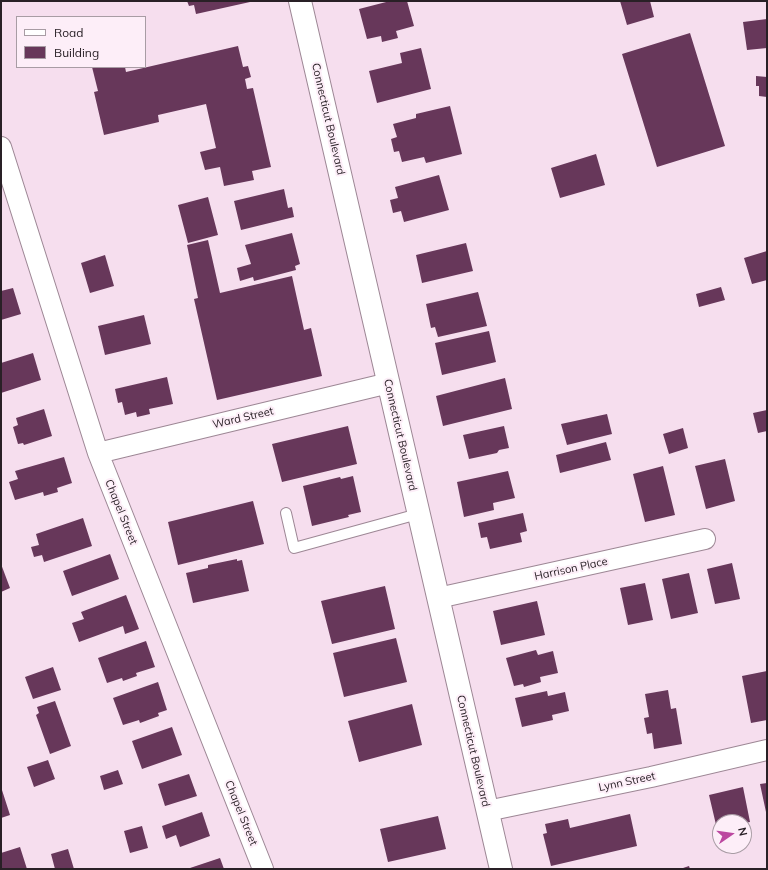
<!DOCTYPE html>
<style>
body{margin:0}
#map{position:relative;width:768px;height:870px;overflow:hidden;background:#f6deee;font-family:Mulish,sans-serif}
canvas{display:block}
.frame{position:absolute;inset:0;border:2px solid #292026;pointer-events:none}
.legend{position:absolute;left:16px;top:16px;width:130px;height:52px;box-sizing:border-box;background:#fdeef8;border:1px solid #a89ca4;margin:0;padding:5px 7px;list-style:none;font-size:12px;color:#292026}
.legend li{display:flex;align-items:center;gap:8px;height:20px}
.legend b{width:20px;border:1px solid #a89ca4}
.north{position:absolute;left:712px;top:814px;width:40px;height:40px;box-sizing:border-box;background:#fdeef8;border:1px solid #a89ca4;border-radius:50%;rotate:77deg;font-size:11px;font-weight:700;line-height:16px;text-align:center;color:#292026}
.north::after{content:'';display:block;margin:auto;width:14px;height:18px;background:#bc48a0;clip-path:polygon(50% 0,100% 100%,50% 72%,0 100%)}
</style>
<div id="map">
<canvas width="768" height="870"></canvas>
<div class="frame"></div>
<ul class="legend">
<li><b style="height:5px;background:#fff"></b>Road</li>
<li><b style="height:11px;background:#67375a"></b>Building</li>
</ul>
<div class="north">N</div>
</div>
<script>
const context = document.querySelector('canvas').getContext('2d');
context.lineJoin = 'round';
function paint(path, color) {
  context.fillStyle = color;
  context.fill(path, 'evenodd');
}
function strokePath(path, color, width, dash) {
  context.strokeStyle = color;
  context.lineWidth = width;
  context.lineCap = dash ? 'butt' : 'round';
  context.setLineDash(dash || []);
  context.stroke(path);
}
function drawText(font, color, halo, rows, align = 'center') {
  context.font = font + ' Mulish,sans-serif';
  context.lineWidth = 4;
  context.setLineDash([]);
  context.textBaseline = 'middle';
  context.strokeStyle = halo;
  context.fillStyle = color;
  for (const [text, x, y, turn = 0] of rows) {
    context.save();
    context.translate(x, y);
    context.rotate((+turn || 0) * Math.PI / 180);
    context.textAlign = isNaN(turn) ? turn : align;
    if (halo) context.strokeText(text, 0, 0);
    context.fillText(text, 0, 0);
    context.restore();
  }
}
const building = new Path2D(`
 M 187,1 L 250,1 L 250,2 L 196,14 L 194,5 L 189,6 Z
 M 390,1 L 407,1 L 414,26 L 396,31 L 398,38 L 382,42 L 381,36 L 367,39 L 359,9 Z
 M 620,1 L 650,1 L 654,17 L 627,25 Z
 M 767,19 L 767,48 L 747,50 L 743,22 Z
 M 690,33 L 725,146 L 657,167 L 622,54 Z
 M 238,46 L 243,67 L 248,66 L 251,77 L 245,79 L 247,89 L 253,88 L 271,167 L 252,171 L 254,180 L 224,186 L 220,167 L 205,170 L 200,152 L 216,148 L 206,104 L 158,115 L 159,122 L 104,135 L 94,92 L 98,91 L 92,67 L 125,67 L 126,72 Z
 M 421,48 L 431,89 L 377,103 L 369,71 L 402,63 L 400,53 Z
 M 756,76 L 767,77 L 767,97 L 759,96 L 759,86 L 756,86 Z
 M 450,106 L 462,154 L 426,163 L 424,157 L 402,162 L 399,151 L 394,152 L 391,139 L 397,137 L 393,124 L 416,118 L 416,114 Z
 M 596,154 L 605,185 L 560,198 L 551,168 Z
 M 439,175 L 449,210 L 404,222 L 401,211 L 393,213 L 390,200 L 398,198 L 395,187 Z
 M 284,189 L 288,208 L 292,207 L 294,217 L 241,230 L 234,201 Z
 M 208,197 L 218,235 L 188,243 L 178,205 Z
 M 292,233 L 300,264 L 295,266 L 296,270 L 254,281 L 253,277 L 240,281 L 237,268 L 251,264 L 245,245 Z
 M 208,240 L 220,293 L 292,276 L 304,330 L 311,328 L 322,376 L 217,400 L 194,299 L 198,298 L 187,245 Z
 M 466,243 L 473,271 L 422,283 L 416,255 Z
 M 767,251 L 767,280 L 752,284 L 744,258 Z
 M 105,255 L 114,286 L 90,293 L 81,263 Z
 M 721,287 L 725,300 L 699,307 L 696,294 Z
 M 13,288 L 21,314 L 1,320 L 1,291 Z
 M 478,292 L 487,326 L 438,337 L 435,327 L 431,328 L 426,304 Z
 M 144,315 L 151,344 L 105,355 L 98,326 Z
 M 489,331 L 496,362 L 442,375 L 435,343 Z
 M 33,353 L 41,380 L 1,393 L 1,363 Z
 M 167,377 L 173,404 L 149,409 L 150,414 L 137,417 L 136,412 L 125,415 L 122,402 L 118,403 L 115,389 Z
 M 505,378 L 512,409 L 443,426 L 436,396 Z
 M 44,409 L 52,436 L 24,445 L 23,443 L 18,444 L 13,427 L 18,425 L 16,418 Z
 M 767,410 L 767,431 L 758,433 L 753,413 Z
 M 607,414 L 612,434 L 567,445 L 561,424 Z
 M 348,426 L 357,464 L 282,482 L 272,444 Z
 M 504,426 L 509,448 L 499,450 L 497,453 L 469,459 L 463,435 Z
 M 683,428 L 688,448 L 669,454 L 663,434 Z
 M 606,442 L 611,460 L 560,473 L 556,455 Z
 M 64,457 L 72,483 L 57,488 L 58,492 L 44,496 L 43,492 L 15,500 L 9,482 L 18,479 L 15,471 Z
 M 725,459 L 735,501 L 706,509 L 695,466 Z
 M 663,466 L 675,515 L 645,522 L 633,474 Z
 M 508,471 L 515,498 L 493,503 L 494,510 L 464,517 L 457,482 Z
 M 353,476 L 361,512 L 348,515 L 349,517 L 312,526 L 303,486 L 340,477 L 341,479 Z
 M 253,501 L 264,544 L 178,565 L 168,522 Z
 M 523,513 L 527,531 L 520,533 L 522,542 L 490,549 L 487,537 L 481,538 L 478,523 Z
 M 83,518 L 92,546 L 44,562 L 42,555 L 34,557 L 31,547 L 39,545 L 36,534 Z
 M 110,554 L 119,579 L 72,596 L 63,571 Z
 M 237,559 L 237,561 L 242,560 L 249,591 L 193,603 L 186,573 L 208,568 L 208,565 Z
 M 732,563 L 740,599 L 715,604 L 707,569 Z
 M 1,564 L 10,588 L 1,592 Z
 M 689,573 L 698,613 L 671,619 L 662,579 Z
 M 645,583 L 653,620 L 628,625 L 620,588 Z
 M 385,586 L 395,629 L 332,644 L 321,601 Z
 M 126,595 L 139,629 L 125,634 L 123,626 L 79,642 L 72,623 L 84,619 L 81,612 Z
 M 537,601 L 545,635 L 501,645 L 493,611 Z
 M 396,638 L 407,682 L 344,697 L 333,653 Z
 M 146,641 L 155,667 L 136,673 L 137,676 L 123,681 L 122,678 L 107,683 L 98,658 Z
 M 536,650 L 538,655 L 553,651 L 558,673 L 540,677 L 541,682 L 524,687 L 523,684 L 514,686 L 506,658 Z
 M 53,667 L 61,690 L 33,699 L 25,677 Z
 M 767,671 L 767,720 L 751,723 L 742,676 Z
 M 158,682 L 167,710 L 158,713 L 159,716 L 140,723 L 139,720 L 123,725 L 113,698 Z
 M 668,690 L 671,709 L 676,708 L 682,744 L 654,749 L 652,733 L 647,734 L 644,718 L 649,717 L 645,694 Z
 M 547,691 L 548,696 L 565,692 L 569,711 L 552,715 L 553,720 L 522,727 L 515,698 Z
 M 55,701 L 71,746 L 50,754 L 36,715 L 39,713 L 37,707 Z
 M 412,704 L 422,745 L 359,762 L 348,721 Z
 M 172,727 L 182,755 L 142,769 L 132,741 Z
 M 48,760 L 55,779 L 34,787 L 27,767 Z
 M 118,770 L 123,784 L 104,790 L 100,776 Z
 M 189,774 L 197,796 L 165,806 L 158,784 Z
 M 767,783 L 767,812 L 766,812 L 760,784 Z
 M 1,787 L 10,815 L 1,818 Z
 M 743,787 L 750,822 L 744,823 L 744,822 L 720,822 L 720,829 L 717,829 L 709,795 Z
 M 202,812 L 210,836 L 180,847 L 176,835 L 166,839 L 162,826 Z
 M 630,814 L 637,846 L 551,866 L 543,834 L 547,833 L 545,824 L 568,819 L 570,828 Z
 M 438,816 L 446,849 L 388,862 L 380,829 Z
 M 142,826 L 148,848 L 130,853 L 124,831 Z
 M 20,847 L 27,869 L 1,869 L 1,853 Z
 M 68,849 L 74,869 L 55,869 L 51,854 Z
 M 220,858 L 224,869 L 187,869 Z
 M 689,866 L 690,869 L 680,869 Z`);
const service = new Path2D(`
 M 286,513 L 294,548 L 418,514`);
const minor = new Path2D(`
 M 1,147 L 98,453 L 263,869
 M 98,453 L 389,383
 M 438,598 L 705,539
 M 487,811 L 651,777 L 767,750`);
const primary = new Path2D(`
 M 300,1 L 501,869`);
const streetNames = [
 ["Connecticut Boulevard",328,119,77],
 ["Ward Street",243,418,-13],
 ["Connecticut Boulevard",400,435,77],
 ["Chapel Street",121,512,68],
 ["Harrison Place",571,569,-12],
 ["Connecticut Boulevard",473,751,77],
 ["Lynn Street",627,782,-12],
 ["Chapel Street",241,813,68]
];
paint(building, '#67375a');
strokePath(service, '#9d8795', 12);
strokePath(minor, '#9d8795', 22);
strokePath(primary, '#9d8795', 24);
strokePath(service, '#fff', 10);
strokePath(minor, '#fff', 20);
strokePath(primary, '#fff', 22);
drawText('11px', '#292026', '#fdeef8', streetNames);
</script>
